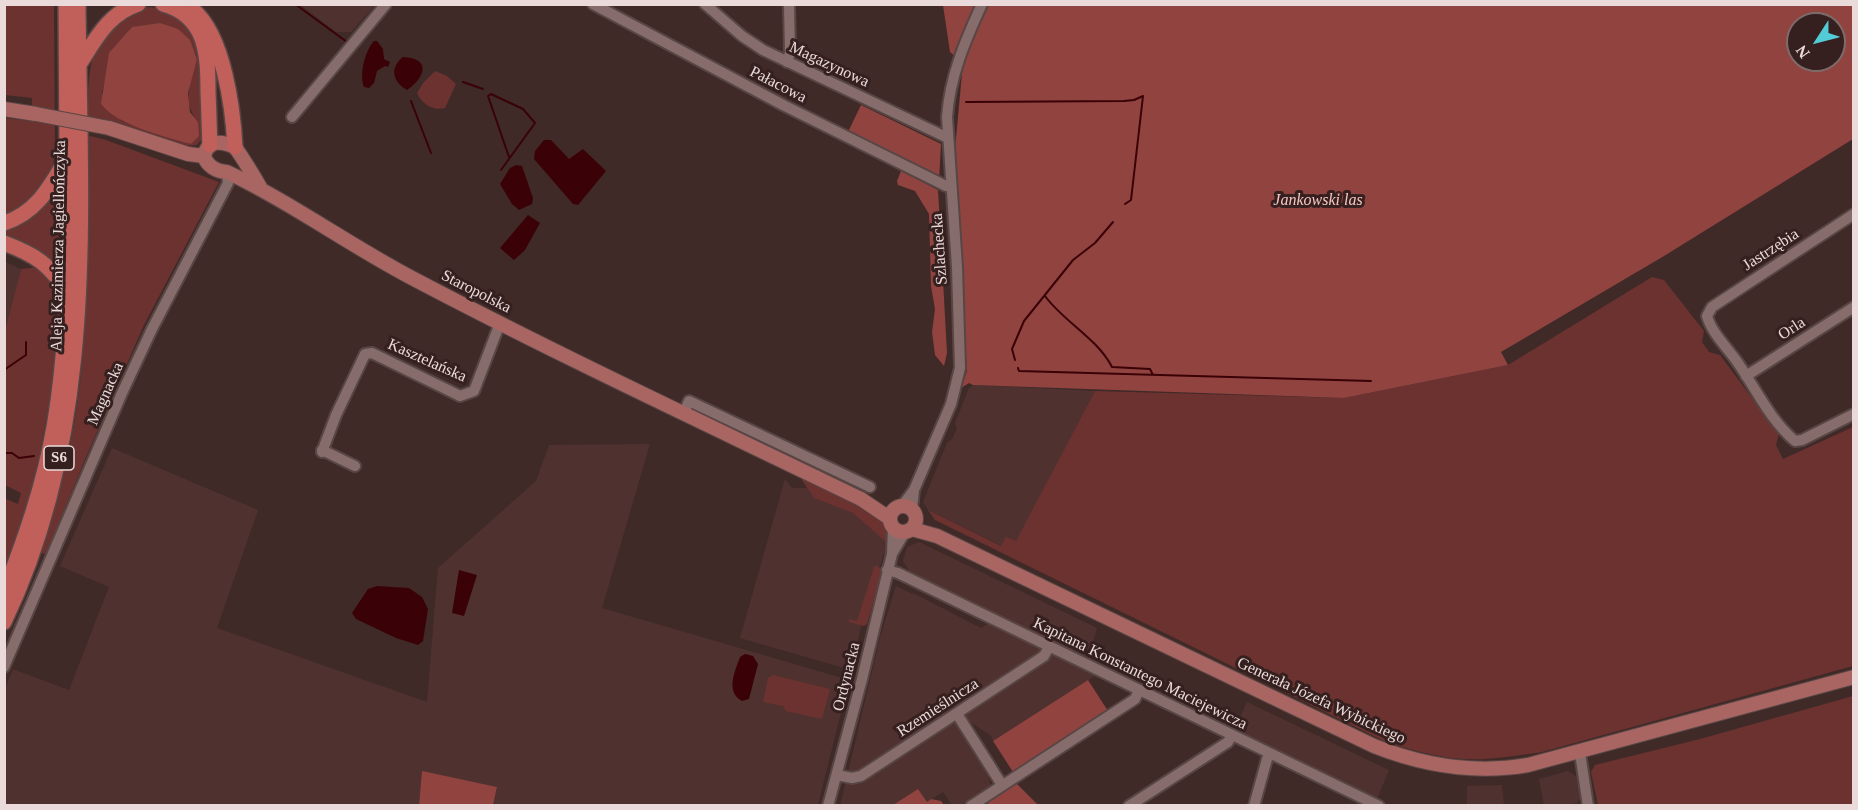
<!DOCTYPE html>
<meta charset="utf-8">
<style>
body{margin:0}
#map{position:relative;width:1858px;height:810px;overflow:hidden;background:#3f2a28;font-family:"Times New Roman",serif}
canvas{display:block}
.frame{position:absolute;inset:0;border:6px solid #eadbda;pointer-events:none}
.north{position:absolute;left:1786px;top:12px;width:60px;height:60px;box-sizing:border-box;background:#35201f;border:2px solid #7d6b6a;border-radius:50%;rotate:234deg;font-size:16px;font-weight:700;line-height:24px;text-align:center;color:#eadbda}
.north::after{content:'';display:block;margin:auto;width:21px;height:27px;background:#52cbd7;clip-path:polygon(50% 0,100% 100%,50% 72%,0 100%)}
</style>
<div id="map">
<canvas width="1858" height="810"></canvas>
<div class="frame"></div>
<div class="north">N</div>
</div>
<script>
const context = document.querySelector('canvas').getContext('2d');
context.lineJoin = 'round';
function paint(path, color) {
  context.fillStyle = color;
  context.fill(path, 'evenodd');
}
function strokePath(path, color, width, dash) {
  context.strokeStyle = color;
  context.lineWidth = width;
  context.lineCap = dash ? 'butt' : 'round';
  context.setLineDash(dash || []);
  context.stroke(path);
}
function drawText(font, color, halo, rows, align = 'center') {
  context.font = font + ' "Times New Roman",serif';
  context.lineWidth = 6;
  context.setLineDash([]);
  context.textBaseline = 'middle';
  context.strokeStyle = halo;
  context.fillStyle = color;
  for (const [text, x, y, turn = 0] of rows) {
    context.save();
    context.translate(x, y);
    context.rotate((+turn || 0) * Math.PI / 180);
    context.textAlign = isNaN(turn) ? turn : align;
    if (halo) context.strokeText(text, 0, 0);
    context.fillText(text, 0, 0);
    context.restore();
  }
}
const built = new Path2D(`
 M 301,5 L 375,5 L 351,32 L 336,32 Z
 M 5,262 L 21,269 L 5,330 Z
 M 973,385 L 1095,391 L 1016,542 L 1002,546 L 928,510 L 923,502 L 947,443 L 952,439 L 957,429 L 955,423 L 969,388 Z
 M 650,444 L 602,608 L 849,680 L 818,805 L 493,805 L 497,787 L 422,772 L 419,805 L 5,806 L 5,689 L 13,669 L 69,690 L 109,587 L 60,566 L 112,448 L 258,510 L 217,628 L 427,702 L 438,568 L 536,481 L 549,445 Z
 M 785,479 L 792,488 L 809,488 L 868,517 L 884,536 L 885,550 L 860,631 L 851,670 L 740,638 Z
 M 919,542 L 1097,628 L 1088,659 L 910,572 L 903,561 L 907,547 Z
 M 896,586 L 912,594 L 913,593 L 981,628 L 989,623 L 1096,675 L 993,741 L 991,736 L 968,720 L 959,725 L 987,772 L 991,787 L 962,805 L 952,805 L 943,792 L 927,802 L 918,789 L 893,805 L 840,806 L 881,634 Z
 M 1247,702 L 1389,770 L 1377,799 L 1234,730 Z
 M 1568,771 L 1580,779 L 1582,796 L 1577,803 L 1567,805 L 1544,805 L 1539,779 Z
 M 1502,785 L 1504,805 L 1467,805 L 1467,786 Z`);
const green = new Path2D(`
 M 4,5 L 54,5 L 55,156 L 51,171 L 31,202 L 5,217 L 5,118 L 31,121 L 32,98 L 5,95 Z
 M 146,7 L 162,8 L 174,12 L 198,39 L 205,135 L 197,145 L 183,146 L 88,117 C 88,80 87,37 124,16 C 131,12 138,8 146,7 ZM 132,27 L 197,60 C 191,85 181,100 198,122 L 191,144 L 122,121 L 102,93 C 108,70 117,45 132,27 Z
 M 435,71 L 447,76 L 456,84 L 445,108 C 432,111 422,104 417,93 L 423,83 Z
 M 86,135 L 106,140 L 219,182 L 144,325 L 86,457 L 46,554 L 40,553 C 51,521 60,489 68,456 C 91,351 88,242 86,135 Z
 M 60,178 L 60,278 L 5,239 L 5,228 Z
 M 41,267 L 52,282 L 55,291 L 54,368 L 52,387 L 37,469 L 5,580 L 6,499 L 18,504 L 21,493 L 5,485 L 5,330 L 21,269 Z
 M 1652,277 L 1664,280 L 1704,331 L 1702,342 L 1709,352 L 1720,355 L 1779,434 L 1776,445 L 1783,459 L 1853,427 L 1853,666 L 1542,752 C 1512,756 1482,762 1452,758 C 1430,755 1409,749 1388,743 L 935,520 L 928,510 L 1001,546 L 1006,537 L 1016,541 L 1095,391 L 1344,398 L 1508,365 Z
 M 798,474 C 816,483 875,507 885,522 C 890,531 889,544 885,554 L 884,555 L 886,545 L 884,540 L 853,513 L 814,498 Z
 M 877,565 L 882,571 L 867,624 L 864,626 L 849,622 L 849,619 L 857,621 L 874,567 Z
 M 773,675 L 830,689 L 822,719 L 786,711 L 783,706 L 763,702 L 768,678 Z
 M 1853,696 L 1853,805 L 1598,805 L 1591,772 L 1595,765 L 1700,739 Z`);
const forest = new Path2D(`
 M 943,5 L 1853,5 L 1853,139 L 1664,256 L 1501,352 L 1508,365 L 1344,398 L 973,385 L 969,383 L 961,388 L 967,371 L 954,160 L 963,63 L 950,52 ZM 1798,24 L 1834,24 L 1834,60 L 1798,60 Z
 M 160,23 L 178,29 L 190,40 L 197,60 L 188,93 L 190,112 L 198,122 L 199,136 L 191,144 C 165,137 117,125 101,104 L 109,53 L 132,27 Z
 M 861,105 L 941,144 L 939,181 L 847,134 Z
 M 901,171 L 938,190 L 947,353 L 944,366 L 935,355 L 932,332 L 935,309 L 931,286 L 929,214 L 915,191 L 898,185 L 897,181 Z
 M 1088,680 L 1108,711 L 1013,772 L 993,741 Z
 M 422,771 L 497,787 L 493,805 L 419,805 Z
 M 1016,783 L 1038,805 L 989,805 L 987,802 Z
 M 918,789 L 927,802 L 931,799 L 941,801 L 944,805 L 893,805 Z`);
const water = new Path2D(`
 M 374,41 L 377,41 L 383,49 L 384,59 L 390,62 L 388,67 L 385,66 L 377,71 L 374,83 L 369,88 L 364,87 C 359,74 365,51 374,41 Z
 M 403,57 C 432,58 425,78 407,90 C 393,82 389,68 403,57 Z
 M 544,140 L 551,140 L 569,159 L 583,149 L 606,171 L 578,205 L 573,204 L 534,159 L 535,151 Z
 M 516,165 L 522,166 L 533,198 L 532,204 L 519,210 L 512,204 L 500,184 L 510,168 Z
 M 528,215 L 540,223 L 525,250 L 514,260 L 500,248 Z
 M 459,570 L 477,575 L 464,616 L 452,613 Z
 M 377,586 L 409,588 L 422,597 L 428,609 L 423,641 L 418,645 L 396,638 L 356,619 L 352,613 L 368,589 Z
 M 745,654 L 753,656 L 758,664 L 749,699 L 742,701 C 725,692 735,671 740,657 Z`);
const stream = new Path2D(`
 M 295,4 L 347,42
 M 463,82 L 483,89
 M 411,101 L 431,153
 M 966,102 L 1124,101 L 1134,100 L 1143,96 L 1131,200 L 1125,204
 M 501,170 L 535,123 L 523,109 L 491,94 L 488,96 L 509,157
 M 1045,296 C 1064,322 1097,338 1112,367 L 1150,369 L 1153,375
 M 1015,360 L 1012,349 L 1024,321 L 1073,260 L 1095,243 L 1113,222
 M 1018,368 L 1019,371 L 1371,381
 M 4,370 L 26,355 L 26,342
 M 4,453 L 12,453 L 19,458 L 34,456`);
const minor = new Path2D(`
 M 593,4 L 783,105 L 946,186 L 951,186
 M 705,4 L 742,36 L 763,50 L 948,138
 M 787,62 L 790,53 L 789,4
 M 292,117 L 386,4
 M 1854,214 L 1712,307 L 1707,316 C 1712,334 1728,348 1738,363 C 1756,389 1770,420 1795,441 L 1802,440 L 1854,414
 M 1746,376 L 1854,307
 M 684,413 L 689,401 L 870,487
 M 322,450 L 355,466
 M 322,452 L 336,415 L 365,354 L 372,353 L 450,391 L 460,396 L 474,391 L 500,323
 M 902,506 L 914,490
 M 912,509 L 914,490 L 951,404 L 960,368 L 957,267 L 947,117 C 950,76 965,41 982,4
 M 892,554 L 905,532
 M 887,570 L 898,573 L 1379,806
 M 4,667 L 122,393 L 152,329 L 228,183 L 227,172
 M 957,714 L 1002,785
 M 1580,753 L 1588,806
 M 837,775 L 852,778 L 861,776 L 1044,656 L 1049,647
 M 828,806 L 862,679 L 892,554 L 893,529
 M 971,806 L 1135,699 L 1139,690
 M 1129,806 L 1228,742 L 1232,735
 M 1254,806 L 1267,759 L 1270,754`);
const major = new Path2D(`
 M 4,109 L 36,114
 M 109,128 L 188,154 L 204,156
 M 260,187 C 252,173 244,160 235,147 C 222,141 208,139 204,156 C 207,166 217,172 227,172 C 292,203 349,245 412,278 C 560,356 711,426 861,499 L 889,518
 M890 519a13 13 0 1 1 26 0a13 13 0 1 1-26 0Z
 M 912,529 L 937,536 L 1374,746 C 1422,765 1476,774 1528,765 L 1854,677`);
const highway = new Path2D(`
 M 163,4 C 207,16 208,55 208,93 C 209,110 209,128 210,145
 M 193,10 C 224,36 233,109 235,147
 M 78,66 C 95,41 107,14 138,4
 M 4,223 C 37,213 51,185 67,158
 M 4,243 C 38,256 46,263 68,291
 M 4,593 C 25,539 44,485 54,427 C 69,339 69,249 67,159 C 67,108 66,56 66,4
 M 4,622 C 98,426 80,215 78,4`);
const majorBridge = new Path2D(`
 M 36,114 L 109,128`);
const shields = [
 [59,458,30]
];
const shieldNames = [
 ["S6",59,458]
];
const streetNames = [
 ["Magazynowa",829,65,25],
 ["Pałacowa",778,85,27],
 ["Aleja Kazimierza Jagiellończyka",59,246,-89],
 ["Szlachecka",940,249,-94],
 ["Jastrzębia",1771,250,-33],
 ["Staropolska",476,292,27],
 ["Orla",1792,329,-33],
 ["Kasztelańska",427,361,24],
 ["Magnacka",106,394,-66],
 ["Kapitana Konstantego Maciejewicza",1140,674,26],
 ["Ordynacka",847,677,-76],
 ["Generała Józefa Wybickiego",1321,701,25],
 ["Rzemieślnicza",938,708,-33]
];
const parkNames = [
 ["Jankowski las",1318,201]
];
paint(built, '#4f3230');
paint(green, '#6b3230');
paint(forest, '#914340');
paint(water, '#3a0206');
strokePath(stream, '#3a0206', 2);
strokePath(minor, '#584645', 14);
strokePath(major, '#584645', 16);
strokePath(highway, '#584645', 18);
strokePath(minor, '#866d6b', 10);
strokePath(major, '#a96561', 14);
strokePath(highway, '#c15f5b', 15);
strokePath(majorBridge, '#584645', 16, []);
strokePath(majorBridge, '#a96561', 14);
for (const [x, y, w] of shields) {
  const box = new Path2D();
  box.roundRect(x - w / 2, y - 12, w, 24, 4.5);
  context.fillStyle = '#35201f';
  context.fill(box);
  strokePath(box, '#eadbda', 1.5);
}
drawText('bold 15px', '#eadbda', null, shieldNames);
drawText('16px', '#eadbda', '#35201f', streetNames);
drawText('italic 16px', '#f4c5c1', '#35201f', parkNames);
</script>
